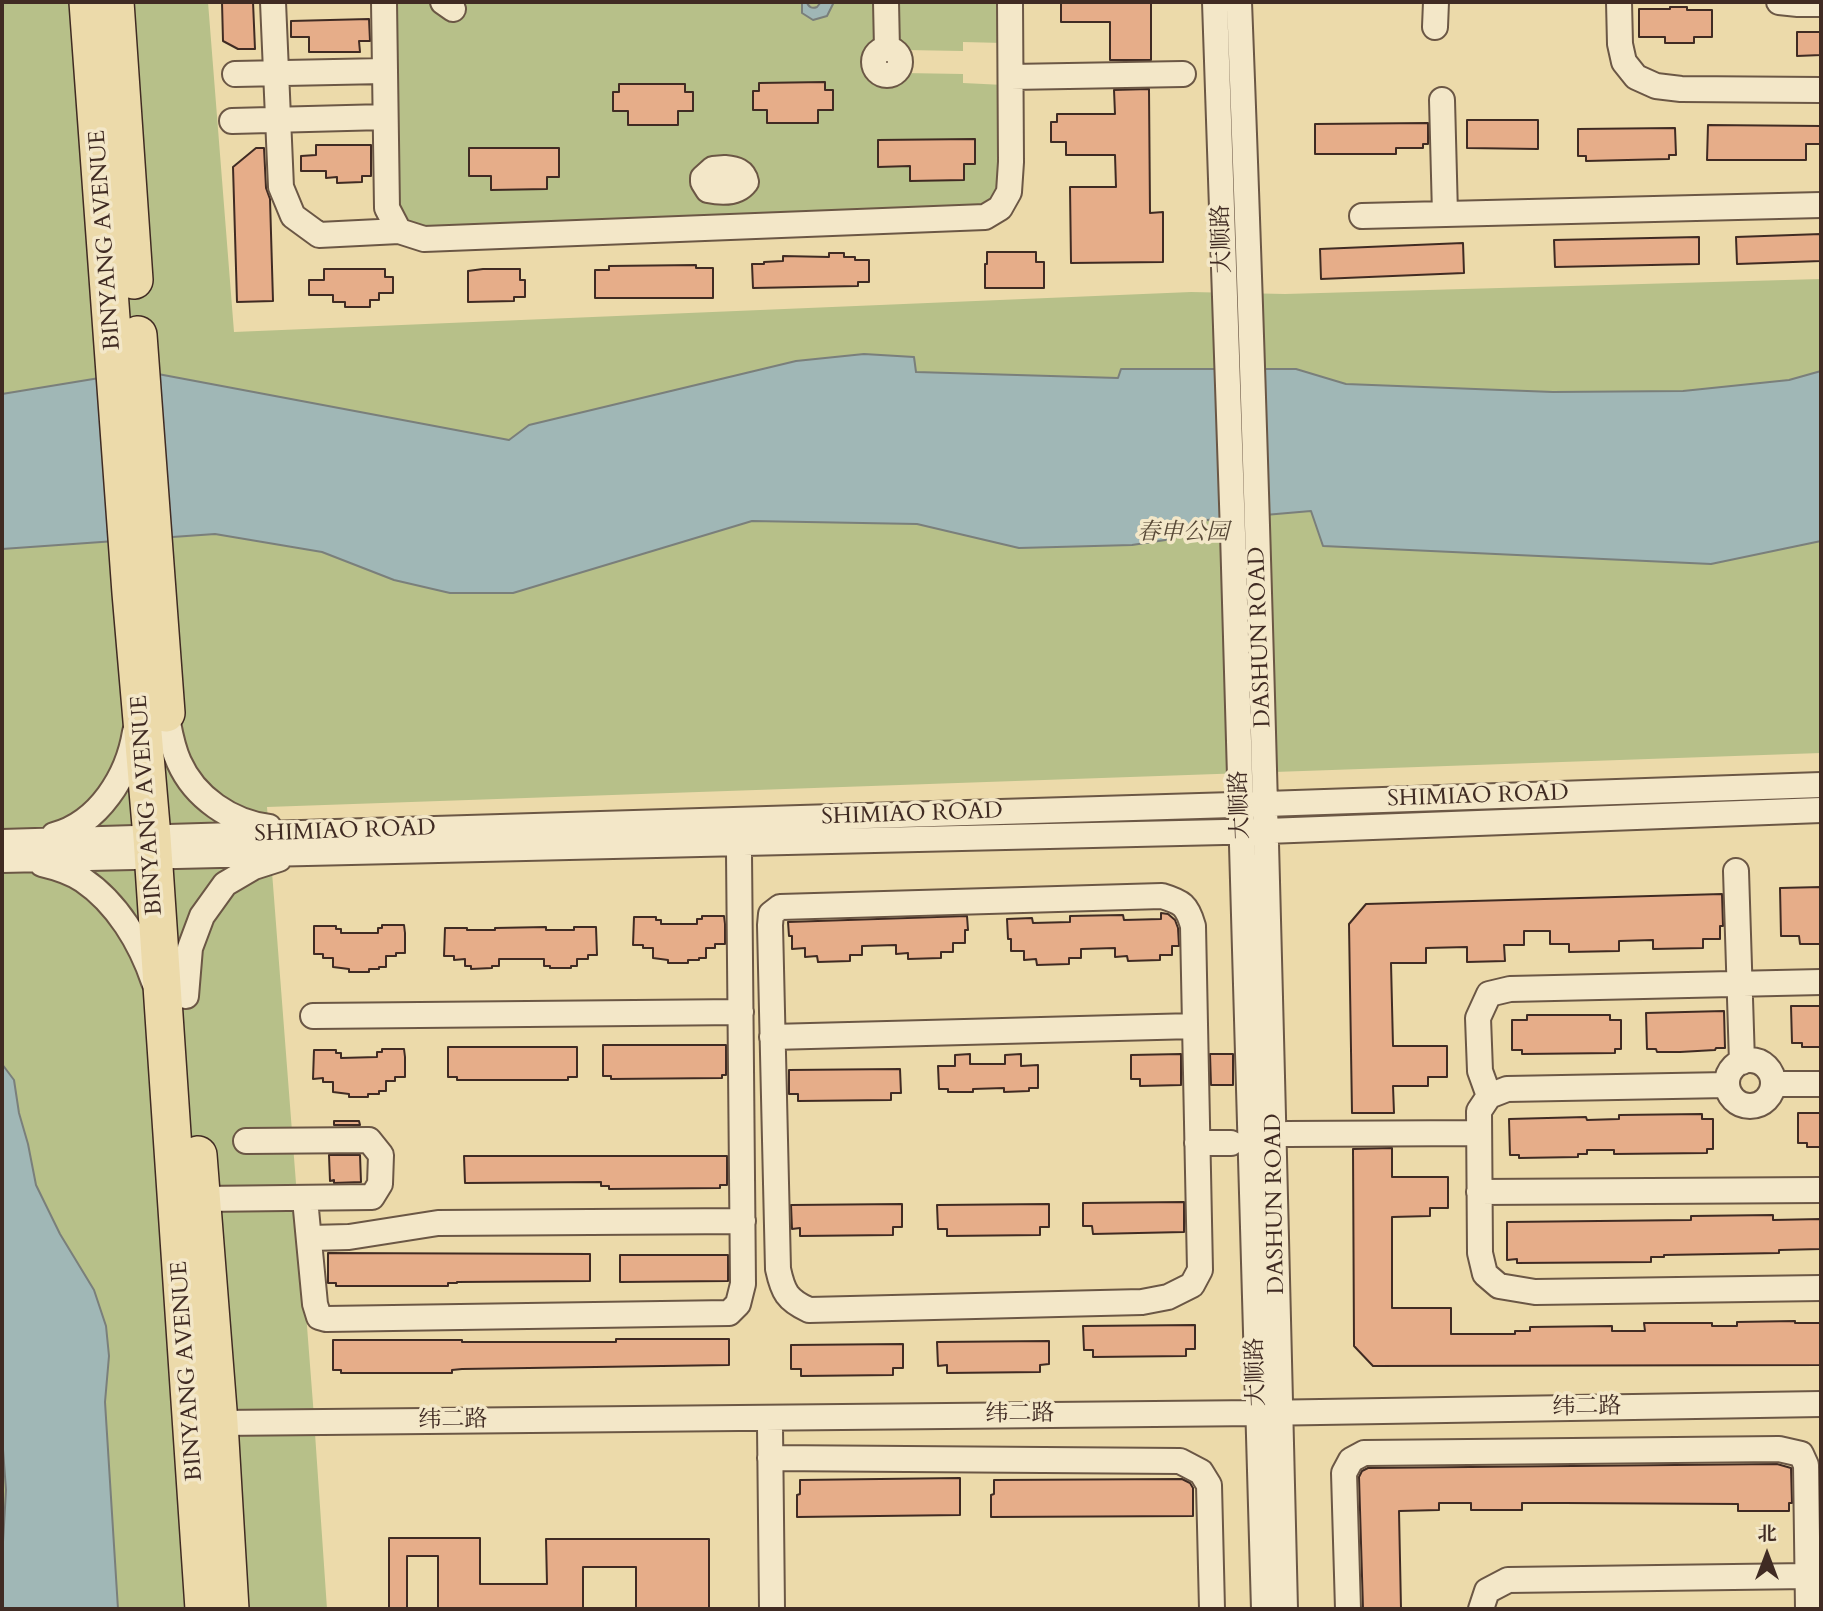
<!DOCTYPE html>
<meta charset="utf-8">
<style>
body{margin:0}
#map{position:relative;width:1823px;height:1611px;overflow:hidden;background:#ecdaaa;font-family:Cardo,"Noto Serif SC",serif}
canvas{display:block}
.frame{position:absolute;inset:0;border:4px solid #402b23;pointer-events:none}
.north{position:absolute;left:1732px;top:1520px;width:70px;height:70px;-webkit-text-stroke:5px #f3e7c8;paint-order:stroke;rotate:0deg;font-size:19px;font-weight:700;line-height:28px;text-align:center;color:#402b23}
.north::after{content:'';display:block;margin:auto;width:24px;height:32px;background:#402b23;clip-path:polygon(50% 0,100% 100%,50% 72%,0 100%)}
</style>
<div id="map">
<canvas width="1823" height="1611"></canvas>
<div class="frame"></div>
<div class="north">北</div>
</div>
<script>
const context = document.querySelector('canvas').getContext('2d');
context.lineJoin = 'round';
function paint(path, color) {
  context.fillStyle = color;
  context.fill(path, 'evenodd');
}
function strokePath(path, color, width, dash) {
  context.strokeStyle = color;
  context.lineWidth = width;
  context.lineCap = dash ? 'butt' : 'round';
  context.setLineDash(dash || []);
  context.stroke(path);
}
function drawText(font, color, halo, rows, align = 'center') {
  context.font = font + ' Cardo,"Noto Serif SC",serif';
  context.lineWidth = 7;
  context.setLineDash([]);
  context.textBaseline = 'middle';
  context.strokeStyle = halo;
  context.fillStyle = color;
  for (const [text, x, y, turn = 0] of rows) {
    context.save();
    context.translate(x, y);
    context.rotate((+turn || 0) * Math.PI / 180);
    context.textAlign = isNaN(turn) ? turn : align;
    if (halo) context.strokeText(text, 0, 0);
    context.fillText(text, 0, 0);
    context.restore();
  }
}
const green = new Path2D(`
 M 2,2 L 208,2 L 234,332 L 1191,292 L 1285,294 L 1821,279 L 1821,753 L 267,807 L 313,1404 L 327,1609 L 2,1609 Z
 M 390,2 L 1002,2 L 1003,43 L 963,42 L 963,51 L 906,50 L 904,73 L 963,74 L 963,83 L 1004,85 L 1004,161 L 995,205 L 428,234 L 404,226 L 393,206 Z`);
const water = new Path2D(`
 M 802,2 L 807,2 C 808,7 812,9 817,7 L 821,2 L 834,2 L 827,16 L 813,20 L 802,13 Z
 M 864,354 L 914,357 L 916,372 L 1118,378 L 1121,369 L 1296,369 L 1346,384 L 1553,392 L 1683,391 L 1789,380 L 1821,371 L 1821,541 L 1711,564 L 1323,546 L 1311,511 L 1207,520 L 1172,539 L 1132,545 L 1019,548 L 917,524 L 752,521 L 513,593 L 450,593 L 394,580 L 322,552 L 215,534 L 2,549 L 2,394 L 142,371 L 509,440 L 529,425 L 796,361 Z
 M 2,1064 L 14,1080 L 19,1113 L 28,1144 L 36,1185 L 60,1234 L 94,1290 L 106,1326 L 109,1356 L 105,1402 L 118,1609 L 3,1609 L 2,1559 L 6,1490 L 2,1436 Z`);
const building = new Path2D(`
 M 222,2 L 253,2 L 255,49 L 238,49 L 223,41 Z
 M 1061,2 L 1151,2 L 1151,60 L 1110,60 L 1110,22 L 1061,22 Z
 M 1670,7 L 1687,7 L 1687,10 L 1712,10 L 1712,37 L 1694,37 L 1694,43 L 1665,43 L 1665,37 L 1639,37 L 1639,9 L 1670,9 Z
 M 369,19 L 370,41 L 359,41 L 360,52 L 309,52 L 309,37 L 291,37 L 291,21 Z
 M 1797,32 L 1821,32 L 1821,55 L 1797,56 Z
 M 825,82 L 825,90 L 833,90 L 833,110 L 818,110 L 818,123 L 767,123 L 767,110 L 753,110 L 753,91 L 759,91 L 759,83 Z
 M 619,84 L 685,84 L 685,92 L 693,92 L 693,111 L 678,111 L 678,125 L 628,125 L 628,111 L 613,111 L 613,92 L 619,92 Z
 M 1149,89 L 1150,213 L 1163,212 L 1163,262 L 1071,263 L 1070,187 L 1116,187 L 1115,155 L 1066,155 L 1066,142 L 1051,142 L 1051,122 L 1057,122 L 1057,114 L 1115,114 L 1114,90 Z
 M 1467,120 L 1538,120 L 1538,149 L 1467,148 Z
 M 1428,123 L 1428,144 L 1423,144 L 1423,148 L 1396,148 L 1396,154 L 1315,154 L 1315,124 Z
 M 1708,125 L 1821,126 L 1821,144 L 1806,144 L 1806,160 L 1707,160 Z
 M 1675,128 L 1676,155 L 1669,155 L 1669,159 L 1586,161 L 1586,156 L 1578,156 L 1578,129 Z
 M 975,139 L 975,164 L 964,164 L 964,180 L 910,181 L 910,166 L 878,167 L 878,140 Z
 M 316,145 L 371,145 L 371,176 L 362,176 L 362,182 L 337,183 L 337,177 L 326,178 L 326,171 L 301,171 L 301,156 L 316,155 Z
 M 256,148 L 264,148 L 266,188 L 270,199 L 273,301 L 237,302 L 233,167 Z
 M 469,148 L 559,148 L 559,177 L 547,177 L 547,189 L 491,190 L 491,176 L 469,176 Z
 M 1821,234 L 1821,261 L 1737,264 L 1736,237 Z
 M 1699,237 L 1699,264 L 1555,267 L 1554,240 Z
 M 1463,243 L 1464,273 L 1321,279 L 1320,249 Z
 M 987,252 L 1036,252 L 1036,262 L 1044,262 L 1044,288 L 985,288 L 985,264 L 987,264 Z
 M 829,253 L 844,253 L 844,257 L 855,257 L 855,260 L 869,260 L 869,282 L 858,282 L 858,286 L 753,288 L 752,264 L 764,264 L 764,262 L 783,261 L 783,256 L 829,257 Z
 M 696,265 L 696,268 L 713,268 L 713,298 L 595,298 L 595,270 L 609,270 L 609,266 Z
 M 324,269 L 385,269 L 385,277 L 393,277 L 393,293 L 379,293 L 379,300 L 370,300 L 370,307 L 345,307 L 345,302 L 333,302 L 333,295 L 309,295 L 309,280 L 324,280 Z
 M 483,269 L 520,269 L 520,280 L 525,280 L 525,297 L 514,297 L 514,301 L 468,302 L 468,271 Z
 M 1821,887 L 1821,944 L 1800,944 L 1799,936 L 1781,936 L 1780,888 Z
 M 1722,894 L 1723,926 L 1720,926 L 1720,939 L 1703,939 L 1703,948 L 1653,949 L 1653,940 L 1619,941 L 1619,951 L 1569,952 L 1569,944 L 1550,944 L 1550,931 L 1524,931 L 1524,945 L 1504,945 L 1505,961 L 1467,962 L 1467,947 L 1426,948 L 1426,963 L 1391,963 L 1393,1046 L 1447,1046 L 1447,1077 L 1428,1077 L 1428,1086 L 1393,1086 L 1394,1113 L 1352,1113 L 1349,924 L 1366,904 Z
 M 1161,913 L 1168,914 L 1175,920 L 1178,928 L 1179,946 L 1172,946 L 1172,955 L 1160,955 L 1160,960 L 1128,961 L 1127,956 L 1115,957 L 1115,948 L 1081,949 L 1081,958 L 1069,958 L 1069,964 L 1037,965 L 1036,959 L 1024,960 L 1024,951 L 1011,951 L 1011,939 L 1008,939 L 1007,919 L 1032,918 L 1033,923 L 1070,922 L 1070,916 L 1123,915 L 1124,920 L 1161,919 Z
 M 702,916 L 724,916 L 725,924 L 725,944 L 715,944 L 715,948 L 706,948 L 706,958 L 699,958 L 699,960 L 688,960 L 688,963 L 668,963 L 668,960 L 653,958 L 653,948 L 643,948 L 643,945 L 633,945 L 634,917 L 656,917 L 656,920 L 661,920 L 661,924 L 697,924 L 697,919 L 702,919 Z
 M 967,916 L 968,930 L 965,930 L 965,943 L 953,943 L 953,952 L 941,952 L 941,958 L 908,959 L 908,953 L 896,954 L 896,945 L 862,946 L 862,955 L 850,955 L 850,961 L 818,962 L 817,956 L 805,957 L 805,948 L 792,949 L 792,936 L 789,936 L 788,922 Z
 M 382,925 L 404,925 L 405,933 L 405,953 L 396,953 L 396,956 L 386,956 L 386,967 L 379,967 L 379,969 L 369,969 L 369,972 L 349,972 L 349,969 L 333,967 L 333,958 L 323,958 L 323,954 L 314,954 L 314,926 L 336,926 L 336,929 L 341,929 L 341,933 L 378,933 L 378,928 L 382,928 Z
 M 546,927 L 546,930 L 574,930 L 574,927 L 596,927 L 597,955 L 588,955 L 588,959 L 577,959 L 577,966 L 571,966 L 571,968 L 550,968 L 550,966 L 544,966 L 544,959 L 499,959 L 499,966 L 492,966 L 492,968 L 471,969 L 471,966 L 465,966 L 465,959 L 454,960 L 454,956 L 444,956 L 445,928 L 467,928 L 467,930 L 495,930 L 495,928 Z
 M 1791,1006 L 1821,1006 L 1821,1047 L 1802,1047 L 1802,1043 L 1792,1043 Z
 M 1724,1011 L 1725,1048 L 1716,1048 L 1715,1050 L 1680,1052 L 1657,1052 L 1656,1049 L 1647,1049 L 1646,1013 Z
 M 1527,1015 L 1610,1015 L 1610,1020 L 1621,1020 L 1621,1049 L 1615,1049 L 1615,1053 L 1522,1054 L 1522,1050 L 1512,1050 L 1512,1020 L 1527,1020 Z
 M 603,1045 L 726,1045 L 726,1075 L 722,1075 L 722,1078 L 611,1079 L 611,1076 L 603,1076 Z
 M 448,1047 L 577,1047 L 577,1077 L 568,1077 L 568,1080 L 457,1080 L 457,1077 L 448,1077 Z
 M 382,1049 L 404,1049 L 405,1057 L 405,1077 L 395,1077 L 395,1081 L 386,1081 L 386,1091 L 379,1091 L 379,1094 L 368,1094 L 368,1097 L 349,1097 L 349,1094 L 333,1092 L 333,1082 L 323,1082 L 323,1078 L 313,1079 L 314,1050 L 336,1050 L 336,1053 L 341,1053 L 341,1058 L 377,1057 L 377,1052 L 382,1052 Z
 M 970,1054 L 970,1064 L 1005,1064 L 1005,1055 L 1021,1054 L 1021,1066 L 1038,1065 L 1038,1088 L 1029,1088 L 1029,1091 L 1004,1092 L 1004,1088 L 973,1089 L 973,1092 L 948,1092 L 948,1089 L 939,1089 L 938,1066 L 955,1066 L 955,1055 Z
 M 1181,1054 L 1181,1085 L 1140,1086 L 1140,1079 L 1131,1079 L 1131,1055 Z
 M 1210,1054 L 1233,1054 L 1233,1085 L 1211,1085 Z
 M 900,1069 L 901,1093 L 891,1093 L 891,1100 L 798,1101 L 798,1094 L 789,1094 L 789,1070 Z
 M 1798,1113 L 1821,1113 L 1821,1147 L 1807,1147 L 1807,1143 L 1798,1143 Z
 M 1702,1114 L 1702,1119 L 1713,1119 L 1713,1149 L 1707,1149 L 1707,1153 L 1614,1154 L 1614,1150 L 1587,1150 L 1587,1154 L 1578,1154 L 1578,1157 L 1519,1158 L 1519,1155 L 1510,1155 L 1509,1119 L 1586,1117 L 1587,1120 L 1619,1119 L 1619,1115 Z
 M 334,1121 L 359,1121 L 360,1125 L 334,1125 Z
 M 1392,1148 L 1392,1177 L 1448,1177 L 1448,1208 L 1430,1208 L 1430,1216 L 1392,1217 L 1392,1308 L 1451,1308 L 1451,1334 L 1515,1334 L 1515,1331 L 1530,1331 L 1530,1327 L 1612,1326 L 1612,1331 L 1645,1331 L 1644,1323 L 1712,1323 L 1712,1326 L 1737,1326 L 1737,1322 L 1795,1321 L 1795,1323 L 1821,1323 L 1821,1365 L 1373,1366 L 1354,1346 L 1353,1149 Z
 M 329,1155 L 360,1155 L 361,1182 L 334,1183 L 334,1180 L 330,1181 Z
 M 464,1156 L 727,1156 L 727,1185 L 720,1185 L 720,1188 L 609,1189 L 609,1186 L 601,1186 L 601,1182 L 465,1183 Z
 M 1184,1202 L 1184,1232 L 1093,1234 L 1092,1226 L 1083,1226 L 1083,1203 Z
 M 902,1204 L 902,1227 L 893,1227 L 893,1235 L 800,1236 L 800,1228 L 792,1229 L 791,1205 Z
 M 1049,1204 L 1049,1227 L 1040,1227 L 1040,1235 L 947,1236 L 947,1229 L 938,1229 L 937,1205 Z
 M 1773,1215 L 1773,1220 L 1821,1219 L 1821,1249 L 1779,1250 L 1779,1253 L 1664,1255 L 1664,1257 L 1651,1257 L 1651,1262 L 1517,1263 L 1517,1259 L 1507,1260 L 1507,1222 L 1691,1220 L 1691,1216 Z
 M 328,1253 L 590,1254 L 590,1281 L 457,1282 L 457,1283 L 448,1283 L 448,1286 L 336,1286 L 336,1283 L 328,1283 Z
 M 620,1255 L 728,1255 L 728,1281 L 620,1282 Z
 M 1195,1325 L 1195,1349 L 1186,1349 L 1186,1356 L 1093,1357 L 1093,1350 L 1084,1350 L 1083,1326 Z
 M 616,1339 L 729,1339 L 729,1365 L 462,1369 L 452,1370 L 452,1373 L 341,1373 L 341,1370 L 333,1370 L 333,1340 L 462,1340 L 462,1342 L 616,1342 Z
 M 1049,1341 L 1049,1364 L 1040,1365 L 1040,1372 L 947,1373 L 947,1365 L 938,1366 L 937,1342 Z
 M 903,1344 L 903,1368 L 893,1368 L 893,1375 L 801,1376 L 801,1369 L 791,1369 L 791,1345 Z
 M 1777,1464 L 1791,1468 L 1792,1503 L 1789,1503 L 1789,1511 L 1738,1511 L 1738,1504 L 1564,1503 L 1522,1503 L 1522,1510 L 1471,1510 L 1471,1503 L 1439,1503 L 1439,1510 L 1399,1511 L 1401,1609 L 1363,1609 L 1359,1477 L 1362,1471 L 1368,1468 Z
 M 960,1478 L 960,1515 L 797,1517 L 797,1495 L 800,1494 L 800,1480 Z
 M 1182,1479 L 1190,1483 L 1193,1488 L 1193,1516 L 991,1517 L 991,1495 L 994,1494 L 994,1480 Z
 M 389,1538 L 480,1538 L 480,1584 L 547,1584 L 546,1539 L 709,1539 L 709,1609 L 636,1609 L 636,1567 L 583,1567 L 583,1609 L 438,1609 L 438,1556 L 407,1556 L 407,1609 L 389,1609 Z`);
const minor = new Path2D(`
 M 273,2 L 281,187 L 293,216 L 319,235 L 399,231
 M 384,2 L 387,208 L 399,231 L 424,239 L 985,217 L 1000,208 L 1009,192 L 1011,162 L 1010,2
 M 443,2 L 453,9
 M 886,2 L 887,49
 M 1215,2 L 1233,533 L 1264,1609
 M 1239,2 C 1260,537 1272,1073 1285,1609
 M 1619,2 L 1620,44 L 1624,62 L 1636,77 L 1656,86 L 1681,89 L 1821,90
 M 1779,2 L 1798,4 L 1821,4
 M 1435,27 L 1436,2
 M874 62a13 13 0 1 1 26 0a13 13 0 1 1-26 0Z
 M 235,74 L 384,71
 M 1011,77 L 1183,74
 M 1442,100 L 1445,214
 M 232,121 L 385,117
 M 725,168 C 736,169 744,171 746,182 C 737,194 722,193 708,190 L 703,182 L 703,178 L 713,169 Z
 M 1362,216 L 1821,205
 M 165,708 C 169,726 171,745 179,762 C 195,798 231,822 269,827
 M 54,835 C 99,823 128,776 135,732
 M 2,842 L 1266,804 L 1821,785
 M 2,860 L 1267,831 L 1821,810
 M 42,864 C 55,867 71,872 83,880 C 117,903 141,943 154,982
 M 1736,871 L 1742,1062
 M 1162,896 C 1182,902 1187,905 1193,926 L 1200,1270 L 1192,1285 L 1168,1297 L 1142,1302 L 809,1310 C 787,1300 783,1292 778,1269 L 770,925 L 771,914 L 780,907 Z
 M 186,996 L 190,948 L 202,916 L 225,884 L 254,867 L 279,859
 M 313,1016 L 741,1012
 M 772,1037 L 1195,1026
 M1727 1083a23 23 0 1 1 46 0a23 23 0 1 1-46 0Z
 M 1773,1084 L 1821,1084
 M 1727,1085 L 1507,1089 L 1489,1096 L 1479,1111 L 1480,1253 L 1485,1274 L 1499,1286 L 1535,1292 L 1821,1288
 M 1489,1096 L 1480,1071 L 1478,1018 L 1489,994 L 1510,989 L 1821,982
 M 1287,1134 L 1479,1133
 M 1197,1143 L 1231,1143
 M 1479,1192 L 1821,1190
 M 202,1199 L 372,1197 L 380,1184 L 381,1155 L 369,1140 L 246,1141
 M 305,1199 L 315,1304 L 319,1317 L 326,1319 L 729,1313 L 738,1304 L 743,1284 L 739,853
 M 310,1238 L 349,1237 L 438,1223 L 743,1221
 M 219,1423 L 1258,1413 L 1821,1404
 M 770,1427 L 772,1609
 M 770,1458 L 1180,1461 L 1201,1472 L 1209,1485 L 1212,1609
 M 1348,1609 L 1344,1473 L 1351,1460 L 1364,1453 L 1779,1449 L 1801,1454 L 1806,1465 L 1808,1609
 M 1481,1609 L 1487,1591 L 1508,1580 L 1808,1576`);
const highway = new Path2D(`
 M 88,2 L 131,593 L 152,837 L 204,1609
 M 115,2 L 134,280
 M 138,335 L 166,713
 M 198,1155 L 219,1423 L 230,1609`);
const streetNames = [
 ["大顺路",1223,239,-92],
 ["BINYANG AVENUE",106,240,-94],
 ["DASHUN ROAD",1261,637,-92],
 ["SHIMIAO ROAD",1478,797,-2],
 ["BINYANG AVENUE",148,805,-94],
 ["大顺路",1241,805,-92],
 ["SHIMIAO ROAD",912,815,-2],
 ["SHIMIAO ROAD",345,832,-2],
 ["DASHUN ROAD",1276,1204,-91],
 ["BINYANG AVENUE",188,1371,-94],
 ["大顺路",1257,1372,-92],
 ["纬二路",1587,1408,-1],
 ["纬二路",1020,1415,-1],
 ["纬二路",453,1421,-1]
];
const parkNames = [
 ["春申公园",1183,534]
];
paint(green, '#b7c089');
paint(water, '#a0b7b6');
strokePath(water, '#7a7f7b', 2);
paint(building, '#e6ad89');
strokePath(building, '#402b23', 2);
strokePath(minor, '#6b5745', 28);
strokePath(highway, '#402b23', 40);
strokePath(minor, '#f3e7c8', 24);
strokePath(highway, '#ecdaaa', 37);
drawText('23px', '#402b23', '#f3e7c8', streetNames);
drawText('italic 23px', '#584937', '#f3e7c8', parkNames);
</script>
